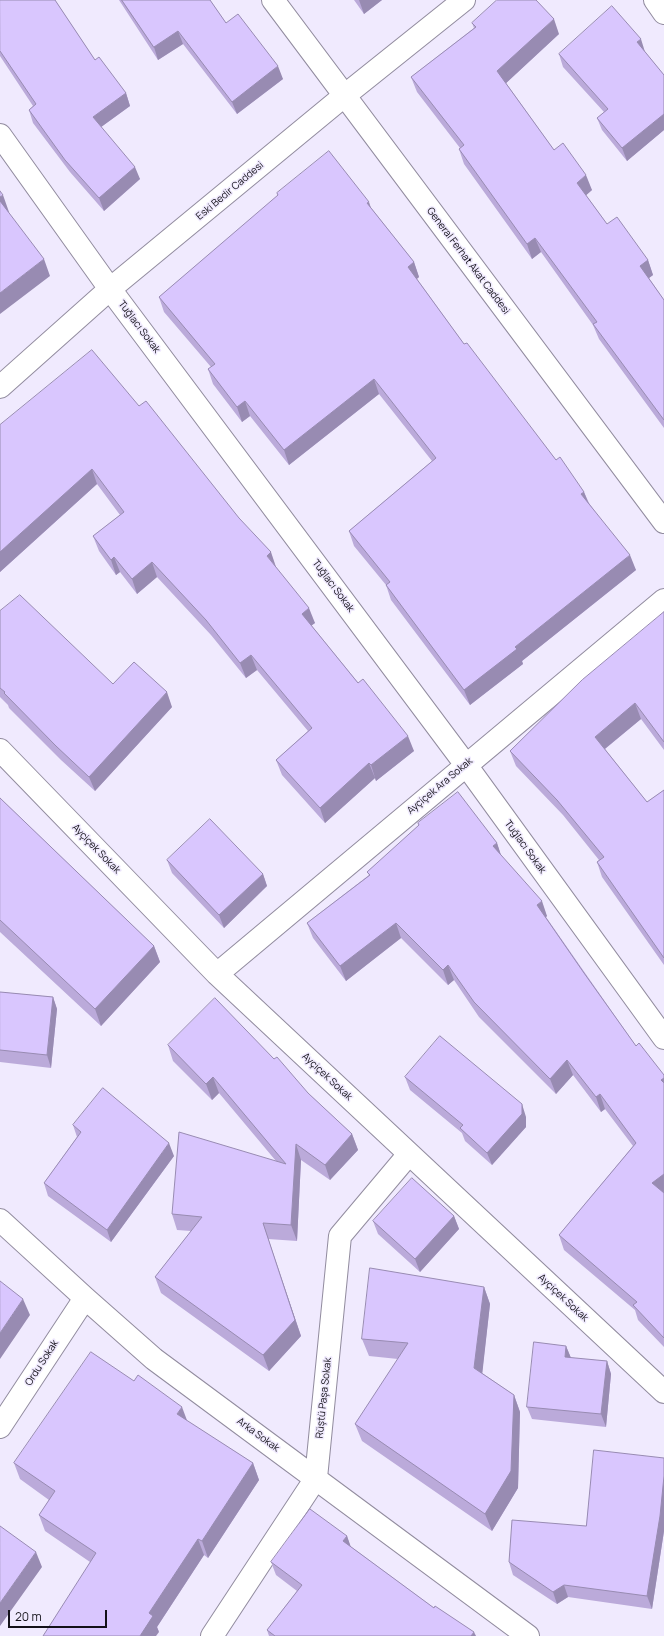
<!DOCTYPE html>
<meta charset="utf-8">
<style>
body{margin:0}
#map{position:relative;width:664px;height:1636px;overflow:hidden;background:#f0eafe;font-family:Manrope,sans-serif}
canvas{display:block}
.scale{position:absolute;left:8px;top:1610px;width:99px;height:18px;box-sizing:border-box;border:2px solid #131118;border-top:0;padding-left:5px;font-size:12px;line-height:14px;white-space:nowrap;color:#131118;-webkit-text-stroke:3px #f0eafe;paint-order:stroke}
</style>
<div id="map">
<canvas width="664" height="1636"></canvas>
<div class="scale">20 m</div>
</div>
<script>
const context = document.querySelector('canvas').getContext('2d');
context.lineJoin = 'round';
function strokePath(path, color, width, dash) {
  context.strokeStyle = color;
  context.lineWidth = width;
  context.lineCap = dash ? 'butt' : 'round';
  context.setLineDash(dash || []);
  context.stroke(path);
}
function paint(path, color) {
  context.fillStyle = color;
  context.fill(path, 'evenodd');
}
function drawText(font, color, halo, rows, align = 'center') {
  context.font = font + ' Manrope,sans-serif';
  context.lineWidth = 3;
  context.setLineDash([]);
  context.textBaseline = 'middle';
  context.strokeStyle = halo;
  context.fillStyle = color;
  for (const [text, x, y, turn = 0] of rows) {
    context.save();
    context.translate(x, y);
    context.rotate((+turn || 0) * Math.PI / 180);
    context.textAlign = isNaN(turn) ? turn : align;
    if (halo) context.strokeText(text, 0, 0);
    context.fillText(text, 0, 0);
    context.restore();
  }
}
const minor = new Path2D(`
 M 655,0 L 664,13
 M 0,135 L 110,289 L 466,765 L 664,1038
 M 0,750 L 217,974 L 664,1392
 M 217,974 L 664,600
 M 0,1220 L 85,1298 L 154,1359 L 528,1636
 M 0,1427 L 85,1298
 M 212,1636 L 316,1478 L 340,1236 L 409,1154`);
const tertiary = new Path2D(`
 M 273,0 L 664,522`);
const secondary = new Path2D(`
 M 0,387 L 110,289 L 344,96 L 464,0`);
const wall = new Path2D(`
 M 0,0 L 56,0 L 55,0 L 95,60 L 126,93 L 130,106 L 101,127 L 140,179 L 104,211 L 70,172 L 33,123 L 29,110 L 33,106 L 0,56 Z
 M 119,0 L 210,0 L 226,23 L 283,79 L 237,114 L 183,44 L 158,60 Z
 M 354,0 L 382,0 L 364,14 Z
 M 472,23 L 559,34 L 506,83 L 554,150 L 592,190 L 586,195 L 607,224 L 648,260 L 653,275 L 649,278 L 664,300 L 664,428 L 599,339 L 593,325 L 541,252 L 532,259 L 464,164 L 459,149 L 460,148 L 417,92 L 411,77 L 474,28 Z
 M 645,52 L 664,75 L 664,130 L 627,161 L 602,130 L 597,118 L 604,112 L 563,67 L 559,54 Z
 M 277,193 L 372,209 L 414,262 L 419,277 L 417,279 L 464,344 L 556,460 L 584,492 L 589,503 L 636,570 L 522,661 L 523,664 L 470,705 L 391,600 L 386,585 L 354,546 L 349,531 L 432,461 L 379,394 L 289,465 L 250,416 L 242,422 L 213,384 L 208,369 L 211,367 L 164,312 L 159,297 L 278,196 Z
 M 139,406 L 276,567 L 315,623 L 311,625 L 414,751 L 376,781 L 375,778 L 325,823 L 282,775 L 276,760 L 308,731 L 257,670 L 246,678 L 211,635 L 157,577 L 137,594 L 120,572 L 116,575 L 99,551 L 93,536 L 120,515 L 97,484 L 0,572 L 0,425 Z
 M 0,611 L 113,684 L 172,707 L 95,791 L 61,760 L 9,708 L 8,705 L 0,697 Z
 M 664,612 L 664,750 L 641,719 L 605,749 L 647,802 L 664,790 L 664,965 L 602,877 L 597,862 L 599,860 L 563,815 L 516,766 L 510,751 Z
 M 0,798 L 154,946 L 160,962 L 101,1026 L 0,932 Z
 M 418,823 L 497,843 L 501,856 L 547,916 L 546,917 L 636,1046 L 664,1075 L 664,1347 L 638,1320 L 635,1310 L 564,1250 L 559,1235 L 633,1146 L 605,1109 L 601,1112 L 573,1075 L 556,1094 L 479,1017 L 454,980 L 448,985 L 401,938 L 346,981 L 313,938 L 307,923 L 369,875 L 367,872 L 419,826 Z
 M 167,860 L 263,874 L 267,886 L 224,928 L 172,873 Z
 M 0,992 L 53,997 L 57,1009 L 51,1068 L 0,1062 Z
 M 168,1045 L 308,1093 L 352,1134 L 358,1150 L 330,1180 L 301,1160 L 297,1241 L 268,1239 L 301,1336 L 269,1371 L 161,1293 L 155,1277 L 191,1231 L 177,1230 L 172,1214 L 276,1161 L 219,1093 L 212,1100 L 173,1061 Z
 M 405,1077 L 526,1117 L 526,1127 L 492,1165 L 465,1141 L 462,1133 L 410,1090 Z
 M 73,1125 L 174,1156 L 111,1242 L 48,1196 L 44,1183 L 77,1137 Z
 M 454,1216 L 459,1229 L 420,1272 L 378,1234 L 373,1221 Z
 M 484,1287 L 490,1304 L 482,1373 L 514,1395 L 520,1412 L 518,1488 L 492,1531 L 362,1441 L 355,1424 L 398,1359 L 369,1356 L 362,1339 Z
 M 566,1346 L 571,1358 L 607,1361 L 611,1374 L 606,1427 L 532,1419 L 527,1407 Z
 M 187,1421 L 253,1463 L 259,1480 L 208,1558 L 204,1555 L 157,1627 L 159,1632 L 90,1562 L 45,1531 L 39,1515 L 49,1500 L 20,1479 L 14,1463 Z
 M 664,1458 L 664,1531 L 652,1609 L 568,1597 L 557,1604 L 513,1575 L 509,1562 L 586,1526 Z
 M 347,1536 L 350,1546 L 434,1608 L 476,1636 L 269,1636 L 267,1630 L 297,1591 L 276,1575 L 271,1562 Z`);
const shadedWall = new Path2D(`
 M 359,0 L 382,0 L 364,14 Z
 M 554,19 L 559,34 L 503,86 L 497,71 Z
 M 178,31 L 183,44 L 158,60 L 154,47 Z
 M 641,39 L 645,52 L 642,55 L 637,42 Z
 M 278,66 L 283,79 L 237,114 L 232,102 Z
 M 126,93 L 130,106 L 97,130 L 93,117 Z
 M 664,114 L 664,130 L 627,161 L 622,148 Z
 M 135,167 L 140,179 L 104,211 L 99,198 Z
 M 586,175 L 592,190 L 583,198 L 577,183 Z
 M 3,195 L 9,212 L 4,215 L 0,204 L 0,197 Z
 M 369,202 L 374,217 L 367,203 Z
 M 535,238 L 541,252 L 532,259 L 527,244 Z
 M 44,259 L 50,276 L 0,314 L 0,293 Z
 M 648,260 L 653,275 L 645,281 L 640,266 Z
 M 414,262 L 419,277 L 413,282 L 408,267 Z
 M 374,379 L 379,394 L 289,465 L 284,450 Z
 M 245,401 L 250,416 L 242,422 L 237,407 Z
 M 92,469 L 97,484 L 0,572 L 0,552 Z
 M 584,492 L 590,507 L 581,494 Z
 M 271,552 L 276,567 L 267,556 Z
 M 630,555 L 636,570 L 522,661 L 523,664 L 470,705 L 464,690 L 515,647 Z
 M 114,557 L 120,572 L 116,575 L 111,560 Z
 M 152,562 L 157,577 L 137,594 L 132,579 Z
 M 309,608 L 315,623 L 307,629 L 302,614 Z
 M 251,655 L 257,670 L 246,678 L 240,663 Z
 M 167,692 L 172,707 L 95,791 L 89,777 Z
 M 635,703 L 641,719 L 601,752 L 595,737 Z
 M 408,736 L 414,751 L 376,781 L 371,765 Z
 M 369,763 L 375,778 L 325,823 L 320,808 Z
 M 497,843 L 502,858 L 493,846 Z
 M 263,874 L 267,886 L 224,928 L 219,915 Z
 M 542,901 L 547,916 L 543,920 L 537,905 Z
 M 396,923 L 401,938 L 346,981 L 340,966 Z
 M 154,946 L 160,962 L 101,1026 L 95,1009 Z
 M 448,965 L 454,980 L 448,985 L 443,970 Z
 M 53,997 L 57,1009 L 51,1068 L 47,1055 Z
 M 567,1060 L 573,1075 L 556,1094 L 550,1079 Z
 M 213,1077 L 219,1093 L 212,1100 L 206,1084 Z
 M 664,1078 L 664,1088 L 661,1080 Z
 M 600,1094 L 605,1109 L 601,1112 L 596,1097 Z
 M 522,1104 L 526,1117 L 526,1127 L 492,1165 L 487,1153 Z
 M 352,1134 L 358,1150 L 330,1180 L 325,1165 Z
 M 169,1143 L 174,1156 L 111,1242 L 107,1230 Z
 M 296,1144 L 301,1160 L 297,1241 L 291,1225 Z
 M 664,1174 L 664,1193 L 652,1183 Z
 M 454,1216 L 459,1229 L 420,1272 L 415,1259 Z
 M 263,1223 L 301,1336 L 269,1371 L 263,1355 Z
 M 484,1287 L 490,1304 L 481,1385 L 474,1368 Z
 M 23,1299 L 30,1315 L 0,1359 L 0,1333 Z
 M 566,1346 L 571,1358 L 565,1357 Z
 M 607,1361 L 611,1374 L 606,1427 L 601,1414 Z
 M 514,1395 L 520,1412 L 518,1488 L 492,1531 L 485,1514 Z
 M 182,1407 L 188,1423 L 177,1414 Z
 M 253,1463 L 259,1480 L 208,1558 L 202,1541 Z
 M 664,1476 L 664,1531 L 652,1609 L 647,1596 Z
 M 347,1536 L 352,1550 L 343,1541 Z
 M 198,1539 L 204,1555 L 157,1627 L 159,1632 L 156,1636 L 140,1636 L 149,1613 Z
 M 36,1552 L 42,1567 L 0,1626 L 0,1603 Z
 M 564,1585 L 568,1597 L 557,1604 L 553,1592 Z
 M 474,1632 L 476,1636 L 471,1636 Z`);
const building = new Path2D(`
 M 0,0 L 55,0 L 95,60 L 99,57 L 126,93 L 93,117 L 135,167 L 99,198 L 65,160 L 29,110 L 36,104 L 0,51 Z
 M 122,0 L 210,0 L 226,23 L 238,14 L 278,66 L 232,102 L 178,31 L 154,47 Z
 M 497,0 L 536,0 L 554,19 L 497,71 L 554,150 L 563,143 L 586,175 L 577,183 L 607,224 L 617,217 L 648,260 L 640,266 L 664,300 L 664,420 L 593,324 L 597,322 L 535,238 L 527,244 L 459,149 L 464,145 L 411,77 L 476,27 L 472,23 Z
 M 612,6 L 641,39 L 637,42 L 664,75 L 664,114 L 622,148 L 597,118 L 608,109 L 559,54 Z
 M 329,151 L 369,202 L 367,203 L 414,262 L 408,267 L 464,344 L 467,343 L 556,460 L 560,457 L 584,492 L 581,494 L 630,555 L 515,647 L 517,649 L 464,690 L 386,585 L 390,582 L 349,531 L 436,458 L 374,379 L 284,450 L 245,401 L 237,407 L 208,369 L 215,364 L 159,297 L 278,195 L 277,193 Z
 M 0,191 L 3,195 L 0,197 Z
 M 0,201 L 44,259 L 0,293 Z
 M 92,350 L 139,406 L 146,401 L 239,518 L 271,552 L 267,556 L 309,608 L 302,614 L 358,683 L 363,679 L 408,736 L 371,765 L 369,763 L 320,808 L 276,760 L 312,728 L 251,655 L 240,663 L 206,620 L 152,562 L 132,579 L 114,557 L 111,560 L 93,536 L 124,512 L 92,469 L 0,552 L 0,425 Z
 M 20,595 L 113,684 L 134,662 L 167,692 L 89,777 L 56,746 L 4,693 L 5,692 L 0,688 L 0,611 Z
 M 664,612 L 664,742 L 635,703 L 595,737 L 647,802 L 664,790 L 664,958 L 597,862 L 604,857 L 557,800 L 510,751 L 582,680 Z
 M 458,792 L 497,843 L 493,846 L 542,901 L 537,905 L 584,973 L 636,1046 L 639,1043 L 664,1075 L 664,1078 L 661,1080 L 664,1083 L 664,1174 L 652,1183 L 664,1193 L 664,1338 L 633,1305 L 637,1302 L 559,1235 L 636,1143 L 600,1094 L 596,1097 L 567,1060 L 550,1079 L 474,1002 L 448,965 L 443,970 L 396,923 L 340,966 L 307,923 L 370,875 L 367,872 L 419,825 L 418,823 Z
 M 0,798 L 154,946 L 95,1009 L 0,920 Z
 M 210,819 L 263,874 L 219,915 L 167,860 Z
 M 0,992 L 53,997 L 47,1055 L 0,1050 Z
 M 215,998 L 274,1059 L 277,1057 L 308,1093 L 352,1134 L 325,1165 L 296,1144 L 291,1225 L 263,1223 L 295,1320 L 263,1355 L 155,1277 L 202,1217 L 172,1214 L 179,1132 L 286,1164 L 213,1077 L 206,1084 L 168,1045 Z
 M 440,1036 L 522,1104 L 522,1114 L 487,1153 L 460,1128 L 463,1125 L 405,1077 Z
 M 103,1088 L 169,1143 L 107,1230 L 44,1183 L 81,1132 L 73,1125 Z
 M 412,1178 L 454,1216 L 415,1259 L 373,1221 Z
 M 370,1268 L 484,1287 L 474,1368 L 514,1395 L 511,1471 L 485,1514 L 355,1424 L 408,1343 L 362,1339 Z
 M 0,1281 L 23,1299 L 0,1333 Z
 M 534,1342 L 566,1346 L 565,1357 L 607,1361 L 601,1414 L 527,1407 Z
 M 91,1352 L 134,1381 L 138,1375 L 182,1407 L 177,1414 L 253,1463 L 202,1541 L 198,1539 L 149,1613 L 153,1616 L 140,1636 L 43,1636 L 96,1553 L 39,1515 L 55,1491 L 14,1463 Z
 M 594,1450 L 664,1458 L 664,1476 L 660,1516 L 647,1596 L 564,1585 L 553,1592 L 509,1562 L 512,1520 L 586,1526 Z
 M 310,1509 L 347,1536 L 343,1541 L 434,1608 L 435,1606 L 474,1632 L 471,1636 L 275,1636 L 267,1630 L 302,1585 L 271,1562 Z
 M 0,1526 L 36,1552 L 0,1603 Z`);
const streetNames = [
 ["Eski Bedir Caddesi",230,191,-40],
 ["General Ferhat Akat Caddesi",468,261,53],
 ["Tuğlacı Sokak",139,327,53],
 ["Tuğlacı Sokak",333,586,53],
 ["Ayçiçek Ara Sokak",440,786,-40],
 ["Tuğlacı Sokak",525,847,54],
 ["Ayçiçek Sokak",96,849,46],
 ["Ayçiçek Sokak",327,1077,43],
 ["Ayçiçek Sokak",563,1298,43],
 ["Ordu Sokak",42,1363,-57],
 ["Rüştü Paşa Sokak",324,1398,-84],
 ["Arka Sokak",258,1435,36]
];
strokePath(minor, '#928c9f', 24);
strokePath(tertiary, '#928c9f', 24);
strokePath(secondary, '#928c9f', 24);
strokePath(minor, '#fff', 22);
strokePath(tertiary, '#fff', 22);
strokePath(secondary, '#fff', 22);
paint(wall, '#bbaada');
paint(shadedWall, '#988bb2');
paint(building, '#d9c6fe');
strokePath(building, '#988bb2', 1);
drawText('10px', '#131118', '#f0eafe', streetNames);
</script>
